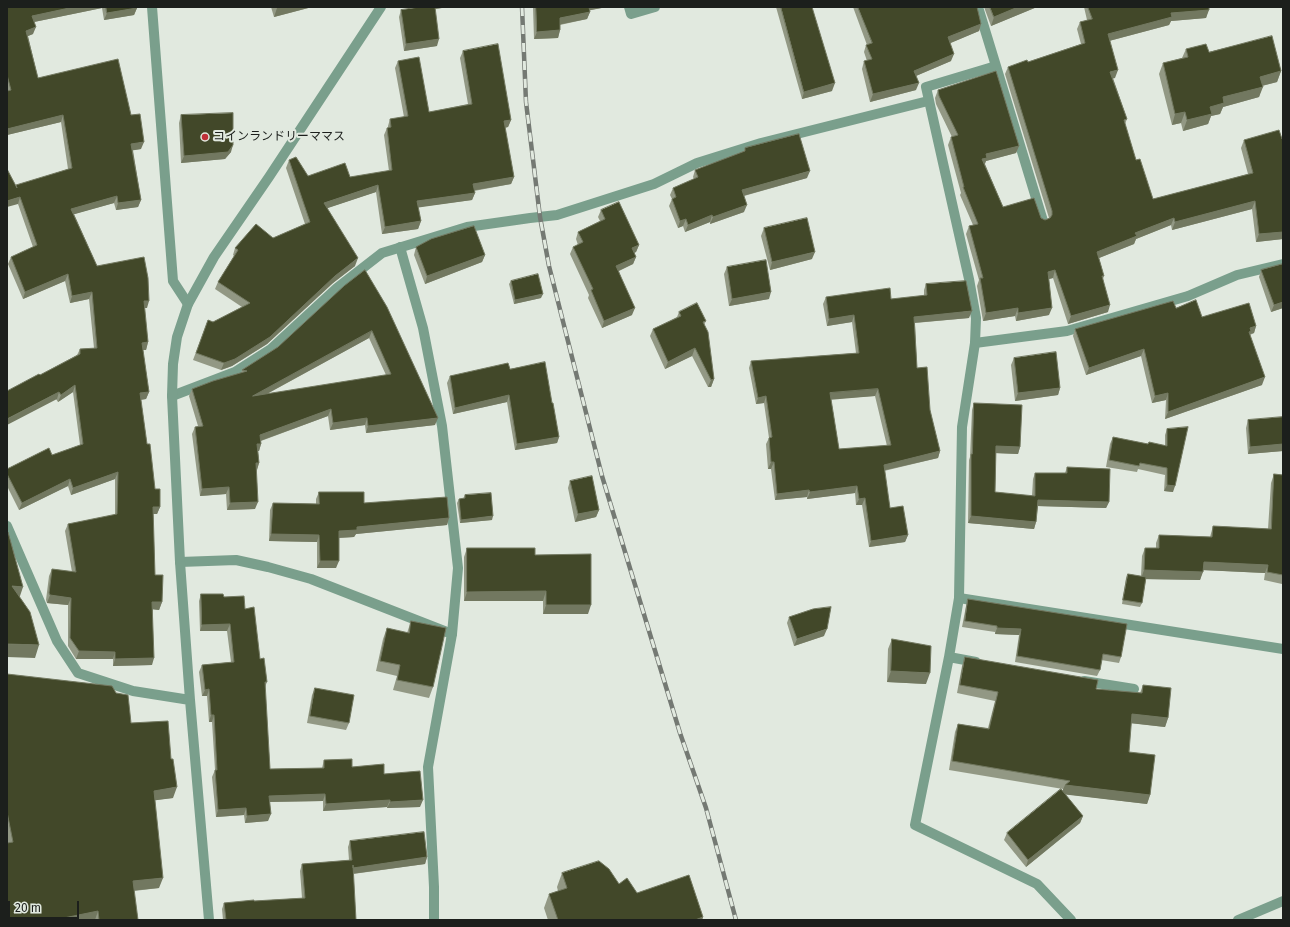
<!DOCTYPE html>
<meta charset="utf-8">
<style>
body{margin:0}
#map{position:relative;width:1290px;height:927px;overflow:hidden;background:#e1e9df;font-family:"Fira Sans",sans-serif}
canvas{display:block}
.frame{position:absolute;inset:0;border:8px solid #1c1f1c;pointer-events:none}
.scale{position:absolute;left:8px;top:901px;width:71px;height:18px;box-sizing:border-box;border:2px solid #1c1f1c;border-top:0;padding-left:5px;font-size:12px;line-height:14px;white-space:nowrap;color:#1c1f1c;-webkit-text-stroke:3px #e1e9df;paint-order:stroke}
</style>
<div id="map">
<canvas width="1290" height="927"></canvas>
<div class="frame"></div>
<div class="scale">20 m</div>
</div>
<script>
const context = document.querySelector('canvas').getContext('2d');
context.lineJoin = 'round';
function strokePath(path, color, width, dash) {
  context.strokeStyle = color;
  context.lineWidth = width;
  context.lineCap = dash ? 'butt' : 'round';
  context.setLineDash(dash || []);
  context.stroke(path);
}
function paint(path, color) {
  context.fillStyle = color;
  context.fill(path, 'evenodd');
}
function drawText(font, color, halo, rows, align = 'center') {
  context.font = font + ' "Fira Sans","Noto Sans JP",sans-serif';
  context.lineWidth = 4;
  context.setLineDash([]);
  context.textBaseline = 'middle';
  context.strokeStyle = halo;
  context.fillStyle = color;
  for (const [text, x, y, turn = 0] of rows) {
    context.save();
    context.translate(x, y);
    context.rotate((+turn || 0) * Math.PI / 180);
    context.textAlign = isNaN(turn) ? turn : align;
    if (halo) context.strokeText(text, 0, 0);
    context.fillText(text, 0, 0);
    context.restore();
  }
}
const service = new Path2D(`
 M 629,7 L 631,14 L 655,7
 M 400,247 L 423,328 L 442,426 L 458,568 L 452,634 L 428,767 L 434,887 L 434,920
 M 975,343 L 1067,331 L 1188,296 L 1237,275 L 1283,264
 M 959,598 L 1283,649`);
const minor = new Path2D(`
 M 152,7 L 173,281 L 188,304
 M 978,7 L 996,66 L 926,87 L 969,279 L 976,318 L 975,343 L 962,427 L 959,598 L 949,657 L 915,825 L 1037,884 L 1071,920
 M 996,66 L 1043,221
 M 172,396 L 235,372 L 271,349 L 337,288 L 382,253 L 467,227 L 530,218 L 557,215 L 654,184 L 697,163 L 761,143 L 928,101
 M 180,562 L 236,560 L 268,567 L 311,579 L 452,634
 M 949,657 L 976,662
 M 1084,681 L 1134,689
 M 1238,920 L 1283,901`);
const tertiary = new Path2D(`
 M 7,526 L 57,641 L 78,673 L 133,691 L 190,700
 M 209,920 L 190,700 L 180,562 L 172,396 L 173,364 L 177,337 L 188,304 L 214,257 L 269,177 L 381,7`);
const rail = new Path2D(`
 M 522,7 L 526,102 L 540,217 L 549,266 L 602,476 L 680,733 L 706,808 L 736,920`);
const wall = new Path2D(`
 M 7,7 L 136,7 L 137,8 L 134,15 L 104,20 L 102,8 L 34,22 L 33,34 L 28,36 L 38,78 L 131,115 L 141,149 L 133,150 L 141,200 L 138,207 L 116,210 L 114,203 L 74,214 L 97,266 L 147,308 L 144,308 L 148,342 L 146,350 L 143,350 L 149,392 L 146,399 L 141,400 L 147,444 L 155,489 L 160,507 L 157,514 L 153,514 L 155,575 L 162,602 L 159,610 L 153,609 L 152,665 L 113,666 L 113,659 L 76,659 L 68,646 L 68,605 L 47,603 L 46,600 L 49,576 L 52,569 L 72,572 L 65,531 L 68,524 L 115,515 L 115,479 L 71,495 L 68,486 L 19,510 L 7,486 L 7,469 L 52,455 L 80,445 L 73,392 L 58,402 L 40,375 L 77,355 L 80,349 L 94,348 L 89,299 L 70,303 L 65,281 L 23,299 L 8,264 L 11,257 L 33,247 L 18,204 L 16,186 L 68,169 L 61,122 L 7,135 Z
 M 271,7 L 312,7 L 274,17 Z
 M 449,7 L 435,9 L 437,46 L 404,51 L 399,17 L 401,10 Z
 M 533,7 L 607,7 L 590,10 L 590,12 L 587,19 L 560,25 L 560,30 L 558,38 L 534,39 Z
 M 776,7 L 812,7 L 832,91 L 802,99 Z
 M 853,7 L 977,7 L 981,24 L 979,31 L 950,43 L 951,61 L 916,76 L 916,90 L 870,102 L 862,69 L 864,61 L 867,61 L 864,52 L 866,45 L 867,45 Z
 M 984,7 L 1037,7 L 991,26 Z
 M 1084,7 L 1209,7 L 1206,18 L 1171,21 L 1169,25 L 1109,41 L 1115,78 L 1113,78 L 1127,119 L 1125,124 L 1136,160 L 1153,199 L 1248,174 L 1241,148 L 1244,140 L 1283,139 L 1283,239 L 1256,242 L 1252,209 L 1172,230 L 1171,225 L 1136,239 L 1134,244 L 1099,258 L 1104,276 L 1103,279 L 1108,312 L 1068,324 L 1053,278 L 1049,279 L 1049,315 L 1016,321 L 1015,316 L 983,321 L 977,286 L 979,280 L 966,234 L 969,226 L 973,225 L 960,195 L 961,193 L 948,145 L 951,137 L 952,137 L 936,104 L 935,98 L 938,90 L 1019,146 L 1016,153 L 986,161 L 985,164 L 1003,207 L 1041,218 L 1045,220 L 1049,218 L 1005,74 L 1008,67 L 1028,62 L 1081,44 L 1077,29 L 1080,22 L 1087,20 Z
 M 1186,49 L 1209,52 L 1281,71 L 1277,82 L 1262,86 L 1259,97 L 1223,107 L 1220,114 L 1211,116 L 1208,124 L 1183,131 L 1181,123 L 1172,125 L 1159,74 L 1163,63 L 1182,58 Z
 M 463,51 L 511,120 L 508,127 L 505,128 L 514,177 L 511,184 L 474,191 L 475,193 L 472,200 L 418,207 L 421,221 L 418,229 L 382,234 L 376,192 L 327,208 L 355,266 L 333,283 L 267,344 L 232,366 L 221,370 L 193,360 L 208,320 L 213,322 L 242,307 L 215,289 L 218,282 L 234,256 L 233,255 L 235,248 L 273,238 L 305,224 L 286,168 L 289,160 L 308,176 L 350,177 L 389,171 L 384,135 L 387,128 L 388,128 L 388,126 L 390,119 L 404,117 L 395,68 L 398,61 L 429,112 L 468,104 L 460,58 Z
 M 181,115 L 231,152 L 225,159 L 181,163 L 179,123 Z
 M 745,148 L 807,178 L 744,196 L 744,212 L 710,224 L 710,222 L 685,232 L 683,226 L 678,228 L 669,206 L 672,199 L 670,195 L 673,188 L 694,179 L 693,177 L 695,170 L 744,151 Z
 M 601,210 L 639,245 L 636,252 L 634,253 L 636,257 L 633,264 L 619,271 L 632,315 L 602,328 L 588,298 L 589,295 L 570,254 L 573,247 L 578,245 L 576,239 L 578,232 L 600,221 L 598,217 Z
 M 764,228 L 812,259 L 770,270 L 761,236 Z
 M 416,247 L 485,255 L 482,262 L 425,284 L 414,255 Z
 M 1283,264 L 1283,308 L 1271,312 L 1259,277 L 1261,270 Z
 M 727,267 L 769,299 L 729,306 L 724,274 Z
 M 511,281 L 541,298 L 514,304 L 509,284 Z
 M 926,284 L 969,318 L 915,323 L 917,368 L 930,410 L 940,451 L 938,458 L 884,471 L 890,508 L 908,535 L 905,542 L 869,547 L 862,505 L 856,505 L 855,493 L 807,499 L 807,497 L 775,500 L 771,469 L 768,469 L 766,444 L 769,438 L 764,403 L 756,404 L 749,368 L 751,361 L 856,353 L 852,322 L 827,326 L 823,304 L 826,297 L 891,299 L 924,296 L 924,290 ZM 875,396 L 887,446 L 839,449 L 831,399 Z
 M 344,286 L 435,425 L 366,433 L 365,425 L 330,430 L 328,416 L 261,441 L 261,444 L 259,451 L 258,451 L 259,463 L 257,469 L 255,509 L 227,510 L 226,494 L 200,496 L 192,434 L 195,427 L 198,426 L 189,396 L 192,389 L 241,373 L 242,370 L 278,347 ZM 369,338 L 386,375 L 267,394 Z
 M 1176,308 L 1202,317 L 1256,326 L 1254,333 L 1250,335 L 1262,385 L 1165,419 L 1166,400 L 1152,403 L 1141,356 L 1086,375 L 1073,336 L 1075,329 Z
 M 679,312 L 706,321 L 704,325 L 714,379 L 711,387 L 708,387 L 692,356 L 665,369 L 650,336 L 653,329 L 677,317 Z
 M 1014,358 L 1060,388 L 1058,395 L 1015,401 L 1011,365 Z
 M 510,369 L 559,437 L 557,443 L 515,450 L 507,402 L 453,414 L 447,383 L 450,376 Z
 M 974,403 L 1020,447 L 1018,454 L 996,453 L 995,492 L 1032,496 L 1033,479 L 1035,473 L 1065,473 L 1067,467 L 1109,502 L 1106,508 L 1038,506 L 1036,522 L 1034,529 L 968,523 L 969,460 L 970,457 L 972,410 Z
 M 1283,417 L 1283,451 L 1248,454 L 1246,428 L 1248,420 Z
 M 1167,429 L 1173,492 L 1164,491 L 1165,475 L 1138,469 L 1137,472 L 1106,467 L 1110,444 L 1113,437 L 1148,444 L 1165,445 L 1165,435 Z
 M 1274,474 L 1283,475 L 1283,582 L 1282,584 L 1264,580 L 1265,573 L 1203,570 L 1200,580 L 1146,579 L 1142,603 L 1140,607 L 1122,604 L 1126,578 L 1128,574 L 1141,576 L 1142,556 L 1145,548 L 1156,548 L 1156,543 L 1159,535 L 1210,537 L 1213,526 L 1268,529 L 1271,483 Z
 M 570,481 L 599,510 L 596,517 L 575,522 L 568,488 Z
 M 319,492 L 364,503 L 449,518 L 447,525 L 356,534 L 354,537 L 339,538 L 336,568 L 317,568 L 317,542 L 269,541 L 270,510 L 273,503 L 316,504 L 316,499 Z
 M 465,495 L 492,520 L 460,523 L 457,503 L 459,499 L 463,499 Z
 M 467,548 L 535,555 L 588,614 L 543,614 L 543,601 L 464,601 L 464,557 Z
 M 201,594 L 224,597 L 245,609 L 267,682 L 265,687 L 270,769 L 322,768 L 324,760 L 384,774 L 420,807 L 387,808 L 387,807 L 323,811 L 323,801 L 270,802 L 268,821 L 245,823 L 244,815 L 216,817 L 212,777 L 215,770 L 212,722 L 209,722 L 207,696 L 202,696 L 199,672 L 202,665 L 231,662 L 227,631 L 200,631 L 199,601 Z
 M 968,599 L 1121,657 L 1119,663 L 1101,660 L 1100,670 L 1097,676 L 1015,662 L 1019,635 L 995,634 L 995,632 L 962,627 L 966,606 Z
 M 789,617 L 824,636 L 794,646 L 787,623 Z
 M 411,621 L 433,687 L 429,698 L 393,690 L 397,676 L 376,671 L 383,639 L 387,628 L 407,633 Z
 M 892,639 L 926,684 L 887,682 L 888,649 Z
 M 965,657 L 1096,689 L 1140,693 L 1143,685 L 1168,718 L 1165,727 L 1131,723 L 1129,752 L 1150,795 L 1147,804 L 1065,794 L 1083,816 L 1080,823 L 1026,867 L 1004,840 L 1007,833 L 1063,791 L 1063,789 L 949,770 L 955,732 L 958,724 L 988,728 L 995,701 L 957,693 L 962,666 Z
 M 7,674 L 131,723 L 173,798 L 155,800 L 159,888 L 134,891 L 138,920 L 7,920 Z
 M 315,688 L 349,723 L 346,730 L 307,723 L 312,695 Z
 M 350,841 L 427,857 L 425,864 L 353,874 L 356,920 L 223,920 L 222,909 L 224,903 L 302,898 L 300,871 L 302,864 L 349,860 L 348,847 Z
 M 562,873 L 619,884 L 637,893 L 703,917 L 702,920 L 548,920 L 544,908 L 549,894 L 558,891 L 557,887 Z`);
const shadedWall = new Path2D(`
 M 74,7 L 103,7 L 102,8 L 29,23 L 32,16 Z
 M 281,7 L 312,7 L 274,17 L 277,8 Z
 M 428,7 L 449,7 L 427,10 Z
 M 587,7 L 607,7 L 586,11 Z
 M 1018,7 L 1037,7 L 991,26 L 994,17 Z
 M 137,8 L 134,15 L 104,20 L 107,13 Z
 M 1209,10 L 1206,18 L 1171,21 L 1169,25 L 1105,42 L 1108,34 L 1171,13 Z
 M 590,12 L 587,19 L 557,25 L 560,18 Z
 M 981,24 L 979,31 L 946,45 L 948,37 Z
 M 36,27 L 33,34 L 23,38 L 26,31 Z
 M 560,30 L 558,38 L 534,39 L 537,32 Z
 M 439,39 L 437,46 L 404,51 L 406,44 Z
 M 954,54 L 951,61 L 911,78 L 914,71 Z
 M 1118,70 L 1115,78 L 1108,80 L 1110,72 Z
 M 1281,71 L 1277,82 L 1257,87 L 1260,77 Z
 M 835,83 L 832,91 L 802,99 L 804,92 Z
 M 919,83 L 916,90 L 870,102 L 873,94 Z
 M 1263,87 L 1259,97 L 1223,107 L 1220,114 L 1211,116 L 1208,124 L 1183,131 L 1187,120 L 1210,107 L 1223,97 Z
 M 1185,112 L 1181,123 L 1172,125 L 1175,114 Z
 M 63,115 L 61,122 L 7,135 L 7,129 Z
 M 511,120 L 508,127 L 502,128 L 504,121 Z
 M 144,142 L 141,149 L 129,151 L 131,144 Z
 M 233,145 L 231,152 L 225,159 L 181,163 L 184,156 Z
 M 1019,146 L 1016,153 L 986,161 L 984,165 L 982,159 L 986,154 Z
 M 810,171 L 807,178 L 739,197 L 742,190 Z
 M 514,177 L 511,184 L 470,191 L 473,184 Z
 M 378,185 L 376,192 L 322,210 L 324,203 Z
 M 475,193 L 472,200 L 415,208 L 417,201 Z
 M 117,196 L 114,203 L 68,216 L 71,209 Z
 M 20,197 L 18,204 L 7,207 L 7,201 Z
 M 141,200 L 138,207 L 116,210 L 118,203 Z
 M 1255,201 L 1252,209 L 1172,230 L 1175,222 Z
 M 747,205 L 744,212 L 710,224 L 713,217 Z
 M 712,215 L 710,222 L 685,232 L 688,225 Z
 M 1174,218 L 1171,225 L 1136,239 L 1134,244 L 1094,260 L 1097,252 L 1135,233 Z
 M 686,219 L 683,226 L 678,228 L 680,221 Z
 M 421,221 L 418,229 L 382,234 L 385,227 Z
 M 1283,232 L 1283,239 L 1256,242 L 1259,234 Z
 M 639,245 L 636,252 L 629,255 L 632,248 Z
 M 815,252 L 812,259 L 770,270 L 772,262 Z
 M 485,255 L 482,262 L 425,284 L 427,276 Z
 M 636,257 L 633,264 L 614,273 L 616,266 Z
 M 358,258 L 355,266 L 333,283 L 267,344 L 232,366 L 221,370 L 224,363 Z
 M 1055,270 L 1053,278 L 1045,280 L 1048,272 Z
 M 68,274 L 65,281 L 23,299 L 25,292 Z
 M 92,292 L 89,299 L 70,303 L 72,296 Z
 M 771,292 L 769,299 L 729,306 L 732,299 Z
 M 543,294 L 541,298 L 514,304 L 515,300 Z
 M 144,301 L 149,301 L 147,308 L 141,308 Z
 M 1283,302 L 1283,308 L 1271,312 L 1274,305 Z
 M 1110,305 L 1108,312 L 1068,324 L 1071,316 Z
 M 635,308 L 632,315 L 602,328 L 604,321 Z
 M 1018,308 L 1015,316 L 983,321 L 986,313 Z
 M 1052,308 L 1049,315 L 1016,321 L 1018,313 Z
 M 972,311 L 969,318 L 912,323 L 914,317 Z
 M 854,315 L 852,322 L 827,326 L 829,319 Z
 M 1256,326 L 1254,333 L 1250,334 L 1249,339 L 1246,339 L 1250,328 Z
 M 372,331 L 369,338 L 250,403 L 253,396 Z
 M 148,342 L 146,350 L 140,350 L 142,343 Z
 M 695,348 L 692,356 L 665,369 L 668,362 Z
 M 1144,349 L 1141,356 L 1086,375 L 1089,368 Z
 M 1265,377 L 1262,385 L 1165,419 L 1168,412 Z
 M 714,379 L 711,387 L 708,387 L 711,380 Z
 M 75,385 L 73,392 L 58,402 L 61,395 Z
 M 1060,388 L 1058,395 L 1015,401 L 1018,393 Z
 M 878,389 L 875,396 L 828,400 L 830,393 Z
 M 59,392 L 57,399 L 7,425 L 7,419 Z
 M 149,392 L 146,399 L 137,400 L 140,393 Z
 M 1168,393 L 1166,400 L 1152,403 L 1155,396 Z
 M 509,395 L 507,402 L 453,414 L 455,408 Z
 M 766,396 L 764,403 L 756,404 L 758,398 Z
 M 331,409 L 328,416 L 257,442 L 260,435 Z
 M 367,418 L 365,425 L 330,430 L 333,423 Z
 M 438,418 L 435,425 L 366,433 L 368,426 Z
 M 559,437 L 557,443 L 515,450 L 517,444 Z
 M 257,444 L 261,444 L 259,451 L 255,451 Z
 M 1283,444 L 1283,451 L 1248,454 L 1250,447 Z
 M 996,446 L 1020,447 L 1018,454 L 993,453 Z
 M 940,451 L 938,458 L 881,471 L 884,465 Z
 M 771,462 L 774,462 L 771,469 L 768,469 Z
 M 256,463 L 259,463 L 257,470 Z
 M 118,472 L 115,479 L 71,495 L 73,488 Z
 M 70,479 L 68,486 L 19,510 L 22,503 Z
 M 1167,485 L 1175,486 L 1173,492 L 1164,491 Z
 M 857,486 L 855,493 L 807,499 L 810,492 Z
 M 229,487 L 226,494 L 200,496 L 202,489 Z
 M 809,490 L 807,497 L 775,500 L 777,494 Z
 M 865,498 L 862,505 L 856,505 L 859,499 Z
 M 1038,500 L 1109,502 L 1106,508 L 1036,506 Z
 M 258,502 L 255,509 L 227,510 L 230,503 Z
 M 153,507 L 160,507 L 157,514 L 151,514 Z
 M 599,510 L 596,517 L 575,522 L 578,514 Z
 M 493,516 L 492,520 L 460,523 L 461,520 Z
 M 971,516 L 1036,522 L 1034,529 L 968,523 Z
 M 449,518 L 447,525 L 356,534 L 354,537 L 336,538 L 339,531 L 357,527 Z
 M 271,534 L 319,535 L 317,542 L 269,541 Z
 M 908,535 L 905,542 L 869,547 L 871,541 Z
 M 320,561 L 339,561 L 336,568 L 317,568 Z
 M 1204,562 L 1268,565 L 1265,573 L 1201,570 Z
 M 1144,570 L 1203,572 L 1200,580 L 1141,579 Z
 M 12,586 L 23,587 L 19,599 Z
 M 546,591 L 543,601 L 464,601 L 467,592 Z
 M 50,595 L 71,598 L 68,605 L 47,603 Z
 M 152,602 L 162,602 L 159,610 L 150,609 Z
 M 546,605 L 591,605 L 588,614 L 543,614 Z
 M 230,624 L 227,631 L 200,631 L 202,625 Z
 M 997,628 L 1021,629 L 1019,635 L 995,634 Z
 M 827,629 L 824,636 L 794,646 L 797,639 Z
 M 7,644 L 39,645 L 35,658 L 7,657 Z
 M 79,651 L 115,652 L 113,659 L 76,659 Z
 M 154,658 L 152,665 L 113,666 L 115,659 Z
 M 891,671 L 930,673 L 926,684 L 887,682 Z
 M 209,689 L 207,696 L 202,696 L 205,690 Z
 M 1132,714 L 1168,718 L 1165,727 L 1129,723 Z
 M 211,715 L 214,715 L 212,722 L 209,722 Z
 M 1065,785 L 1150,795 L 1147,804 L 1061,794 Z
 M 177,787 L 173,798 L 150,801 L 154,791 Z
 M 325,794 L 323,801 L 267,802 L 269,796 Z
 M 390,800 L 387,807 L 323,811 L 326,804 Z
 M 423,800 L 420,807 L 387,808 L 390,802 Z
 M 246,808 L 244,815 L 216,817 L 218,810 Z
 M 271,814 L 268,821 L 245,823 L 247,816 Z
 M 1083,816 L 1080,823 L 1026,867 L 1028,860 Z
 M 427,857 L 425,864 L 351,874 L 353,868 Z
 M 163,878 L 159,888 L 129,891 L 133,881 Z
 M 98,911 L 95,920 L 54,920 Z
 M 703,917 L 702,920 L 695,920 Z`);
const building = new Path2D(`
 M 7,7 L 74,7 L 32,16 L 36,27 L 26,31 L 38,78 L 118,59 L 131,115 L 140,114 L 144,142 L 131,144 L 141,200 L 118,203 L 117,196 L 71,209 L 97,266 L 144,257 L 148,278 L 149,301 L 144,301 L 148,342 L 142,343 L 149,392 L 140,393 L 147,444 L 150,444 L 155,489 L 160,489 L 160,507 L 153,507 L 155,575 L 163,575 L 162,602 L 152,602 L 154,658 L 115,659 L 115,652 L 79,651 L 70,638 L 71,598 L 50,595 L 49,593 L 52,569 L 76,572 L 68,524 L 117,514 L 118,472 L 73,488 L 70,479 L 22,503 L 7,474 L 7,469 L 49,448 L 52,455 L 83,444 L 75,385 L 61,395 L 59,392 L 7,419 L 7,391 L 39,374 L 40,375 L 80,354 L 80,349 L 97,348 L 92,292 L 72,296 L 68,274 L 25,292 L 11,257 L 37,245 L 20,197 L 7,201 L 7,169 L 17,188 L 16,185 L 72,168 L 63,115 L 7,129 L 7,91 L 11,90 L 7,75 Z
 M 106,7 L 136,7 L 137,8 L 107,13 Z
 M 420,7 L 435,7 L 439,39 L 406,44 L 401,10 Z
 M 536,7 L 589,7 L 590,12 L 560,18 L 560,30 L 537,32 Z
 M 781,7 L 812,7 L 835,83 L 804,92 Z
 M 858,7 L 977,7 L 981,24 L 948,37 L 954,54 L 914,71 L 919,83 L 873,94 L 864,61 L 872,59 L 866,45 L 872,43 Z
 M 990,7 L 1018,7 L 994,17 Z
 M 1088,7 L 1209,7 L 1209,10 L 1171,13 L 1172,17 L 1108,34 L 1118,70 L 1110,72 L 1127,119 L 1124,120 L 1136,160 L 1140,159 L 1153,199 L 1253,173 L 1244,140 L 1279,130 L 1282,139 L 1283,139 L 1283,232 L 1259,234 L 1255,201 L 1175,222 L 1174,218 L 1135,233 L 1137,236 L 1097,252 L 1104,276 L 1102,276 L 1110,305 L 1071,316 L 1055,270 L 1048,272 L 1052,308 L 1018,313 L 1018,308 L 986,313 L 980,278 L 983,278 L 969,226 L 978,224 L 963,187 L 964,187 L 951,137 L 958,135 L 939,96 L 938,90 L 996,71 L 1019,146 L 986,154 L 987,158 L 982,159 L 1003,207 L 1034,198 L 1041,218 L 1045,220 L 1050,218 L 1052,215 L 1052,211 L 1008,67 L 1027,60 L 1028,62 L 1085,43 L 1080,22 L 1092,19 Z
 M 1272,36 L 1281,71 L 1260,77 L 1263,87 L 1223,97 L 1224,103 L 1210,107 L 1212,114 L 1187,120 L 1185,112 L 1175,114 L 1163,63 L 1188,57 L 1186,49 L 1206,44 L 1209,52 Z
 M 498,44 L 511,120 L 504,121 L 514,177 L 473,184 L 475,193 L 417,201 L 421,221 L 385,227 L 378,185 L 324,203 L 358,258 L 335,276 L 270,337 L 235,359 L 224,363 L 196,353 L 208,320 L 213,322 L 250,303 L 218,282 L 238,250 L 235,248 L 256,224 L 273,238 L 310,222 L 289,160 L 296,157 L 308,176 L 345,163 L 350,177 L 392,170 L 387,128 L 391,127 L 390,119 L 408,116 L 398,61 L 419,57 L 429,112 L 472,104 L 463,51 Z
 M 233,113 L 233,145 L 228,152 L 184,156 L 181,115 Z
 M 799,134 L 810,171 L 742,190 L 747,205 L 713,217 L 712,215 L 688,225 L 686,219 L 680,221 L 672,199 L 676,197 L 673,188 L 698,177 L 695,170 L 745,151 L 745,148 Z
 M 619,202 L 639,245 L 632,248 L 636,257 L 616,266 L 635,308 L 604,321 L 591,290 L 593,289 L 573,247 L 583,242 L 578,232 L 605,219 L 601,210 Z
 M 807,218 L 815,252 L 772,262 L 764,228 Z
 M 474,226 L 485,255 L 427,276 L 416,247 L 431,239 Z
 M 766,260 L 771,292 L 732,299 L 727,267 Z
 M 1283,264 L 1283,302 L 1274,305 L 1261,270 Z
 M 365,270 L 387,307 L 438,418 L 368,426 L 367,418 L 333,423 L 331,409 L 260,435 L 261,444 L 257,444 L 259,463 L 256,463 L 258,502 L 230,503 L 229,487 L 202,489 L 195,427 L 203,426 L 192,389 L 213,381 L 247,371 L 242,370 L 278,347 L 344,286 ZM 372,331 L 391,374 L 253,396 Z
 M 538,274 L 543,294 L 515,300 L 511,281 Z
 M 966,281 L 972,311 L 914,317 L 917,368 L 927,367 L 930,410 L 940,451 L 884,465 L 890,508 L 903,506 L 908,535 L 871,541 L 865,498 L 859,499 L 857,486 L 810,492 L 809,490 L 777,494 L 774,462 L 771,462 L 769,438 L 772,437 L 766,396 L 758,398 L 751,361 L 859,353 L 854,315 L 829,319 L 826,297 L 890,288 L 891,299 L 927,295 L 926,284 ZM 878,389 L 891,445 L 839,449 L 830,393 Z
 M 1196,300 L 1202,317 L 1249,303 L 1256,326 L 1250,328 L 1251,331 L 1249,332 L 1265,377 L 1168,412 L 1168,393 L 1155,396 L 1144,349 L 1089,368 L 1075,329 L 1173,301 L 1176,308 Z
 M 697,303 L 706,321 L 703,322 L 708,332 L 714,379 L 711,380 L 695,348 L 668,362 L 653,329 L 681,316 L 679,312 Z
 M 1056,352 L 1060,388 L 1018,393 L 1014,358 Z
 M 545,362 L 552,403 L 553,403 L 559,437 L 517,444 L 509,395 L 455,408 L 450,376 L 508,363 L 510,369 Z
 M 974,403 L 1022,405 L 1020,447 L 996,446 L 995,492 L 1035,496 L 1035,473 L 1067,473 L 1067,467 L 1110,469 L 1109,502 L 1038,500 L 1036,522 L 971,516 L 971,454 L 972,454 Z
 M 1283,417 L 1283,444 L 1250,447 L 1248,420 Z
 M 1188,427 L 1175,486 L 1167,485 L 1167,468 L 1140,463 L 1139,466 L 1109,460 L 1113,437 L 1148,444 L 1149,442 L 1167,446 L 1167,429 Z
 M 1274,474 L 1283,475 L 1283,575 L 1267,572 L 1268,565 L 1204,562 L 1203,572 L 1144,570 L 1145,548 L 1159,548 L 1159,535 L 1212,537 L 1213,526 L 1271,529 Z
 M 592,476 L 599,510 L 578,514 L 570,481 Z
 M 319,492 L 364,492 L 364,503 L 447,497 L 449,518 L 357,527 L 357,530 L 339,531 L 339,561 L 320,561 L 319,535 L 271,534 L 273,503 L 319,504 Z
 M 491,493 L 493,516 L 461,520 L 459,499 L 465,498 L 465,495 Z
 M 7,532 L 8,532 L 23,587 L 12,586 L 30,612 L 39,645 L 7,644 Z
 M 467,548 L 535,548 L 535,555 L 591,554 L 591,605 L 546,605 L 546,591 L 467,592 Z
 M 1128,574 L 1146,577 L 1142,603 L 1123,600 Z
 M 201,594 L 223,594 L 224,597 L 244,596 L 245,609 L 254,607 L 260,659 L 264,658 L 267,682 L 265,682 L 270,769 L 324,768 L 324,760 L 352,759 L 352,767 L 384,764 L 384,774 L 420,771 L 423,800 L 390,802 L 390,800 L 326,804 L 325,794 L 269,796 L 271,814 L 247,816 L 246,808 L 218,810 L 215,770 L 217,770 L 214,715 L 211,715 L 209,689 L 205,690 L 202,665 L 234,662 L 230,624 L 202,625 Z
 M 968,599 L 1127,624 L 1121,657 L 1103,654 L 1100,670 L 1017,656 L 1021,629 L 997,628 L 997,626 L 965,621 Z
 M 831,607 L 827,629 L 797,639 L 789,617 L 813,609 Z
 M 411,621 L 446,628 L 433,687 L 397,680 L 400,665 L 380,661 L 387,628 L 409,633 Z
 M 892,639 L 931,646 L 930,673 L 891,671 Z
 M 965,657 L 1098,680 L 1096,689 L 1142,693 L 1143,685 L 1171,688 L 1168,718 L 1132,714 L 1129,752 L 1155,755 L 1150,795 L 1065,785 L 1070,781 L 952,761 L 958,724 L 989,729 L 998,692 L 960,685 Z
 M 7,674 L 112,686 L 116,693 L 128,695 L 131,723 L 168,721 L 171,759 L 173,759 L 177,787 L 154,791 L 163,878 L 133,881 L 138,920 L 99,920 L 98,911 L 54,920 L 7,920 L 7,843 L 13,842 L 7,812 Z
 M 315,688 L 354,695 L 349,723 L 310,716 Z
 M 1061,789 L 1083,816 L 1028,860 L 1007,833 Z
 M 424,832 L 427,857 L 353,868 L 353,865 L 356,920 L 226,920 L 224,903 L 254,900 L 254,901 L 305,898 L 302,864 L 352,860 L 350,841 Z
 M 599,861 L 609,869 L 619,884 L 627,878 L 637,893 L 689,875 L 703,917 L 695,920 L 558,920 L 549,894 L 567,888 L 562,873 Z`);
const markers = [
 [205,137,4,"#bf2f38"]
];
const poiNames = [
 ["コインランドリーママス",213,137]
];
strokePath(service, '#7a9f8c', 10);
strokePath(minor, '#7a9f8c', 10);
strokePath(tertiary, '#7a9f8c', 10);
strokePath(rail, '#747973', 4.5);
strokePath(rail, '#e1e9df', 3, [9]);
paint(wall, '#929884');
paint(shadedWall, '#727860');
paint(building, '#424829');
strokePath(building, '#727860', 1);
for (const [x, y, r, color] of markers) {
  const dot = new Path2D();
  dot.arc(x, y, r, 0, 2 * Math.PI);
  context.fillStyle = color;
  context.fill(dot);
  strokePath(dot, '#e1e9df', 1.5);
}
drawText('12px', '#1c1f1c', '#e1e9df', poiNames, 'left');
</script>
